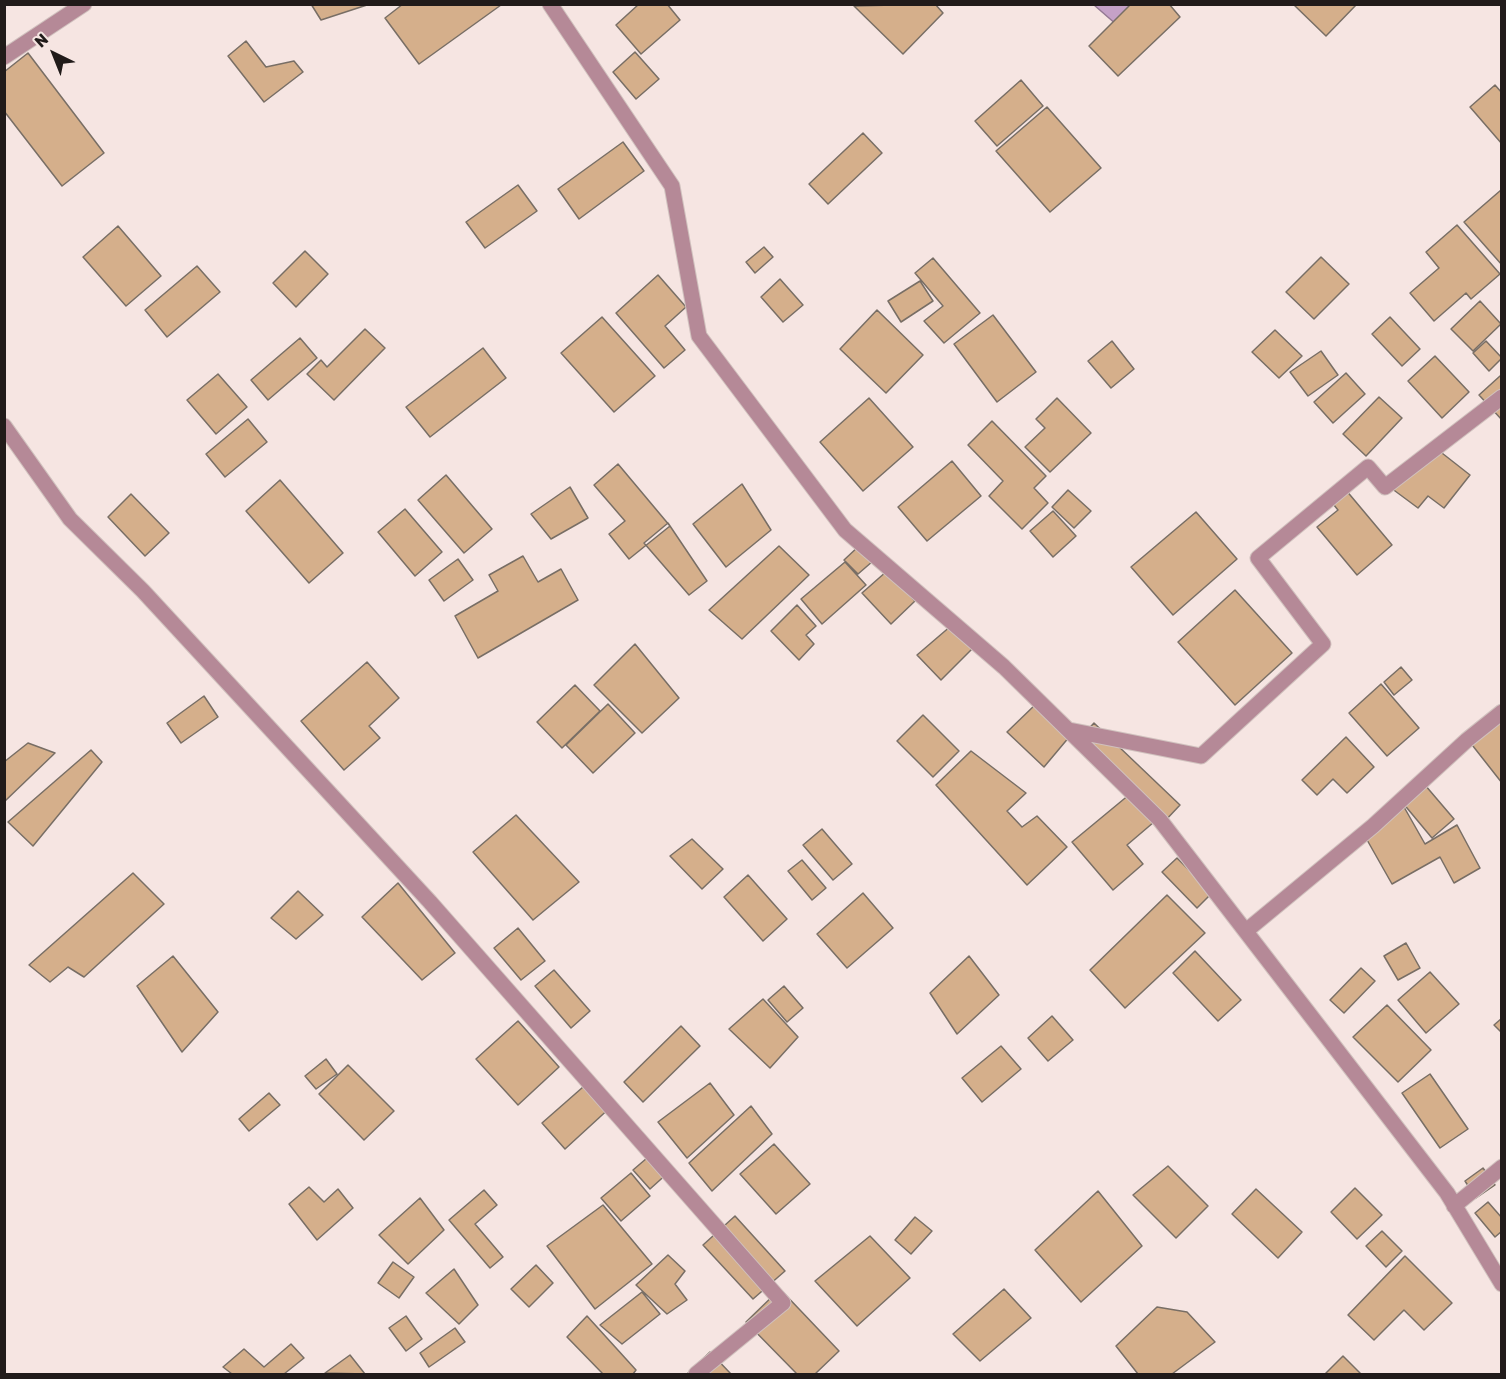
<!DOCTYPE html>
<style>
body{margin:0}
#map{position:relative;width:1506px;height:1379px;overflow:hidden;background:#f6e5e2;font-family:Rubik,sans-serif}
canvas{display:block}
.frame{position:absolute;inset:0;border:6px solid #211b1a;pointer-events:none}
.north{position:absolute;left:24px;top:24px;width:60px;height:60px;-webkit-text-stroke:4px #f6e5e2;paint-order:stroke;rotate:317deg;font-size:16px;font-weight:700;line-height:24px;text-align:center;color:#211b1a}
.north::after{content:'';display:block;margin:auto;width:21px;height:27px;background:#211b1a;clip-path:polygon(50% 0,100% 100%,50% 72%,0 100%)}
</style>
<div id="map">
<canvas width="1506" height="1379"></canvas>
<div class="frame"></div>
<div class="north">N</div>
</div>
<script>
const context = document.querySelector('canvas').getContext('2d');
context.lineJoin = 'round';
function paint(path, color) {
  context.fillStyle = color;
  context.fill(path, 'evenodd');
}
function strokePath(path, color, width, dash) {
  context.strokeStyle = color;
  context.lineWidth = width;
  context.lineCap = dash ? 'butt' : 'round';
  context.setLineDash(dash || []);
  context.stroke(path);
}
const water = new Path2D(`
 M 1094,5 L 1135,5 L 1117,25 Z`);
const building = new Path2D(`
 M 311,4 L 370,4 L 321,20 Z
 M 403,4 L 501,4 L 501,5 L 419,64 L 385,18 Z
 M 639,4 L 667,4 L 680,20 L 641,54 L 616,25 Z
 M 935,4 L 943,13 L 903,54 L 854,6 Z
 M 1131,4 L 1169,4 L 1180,17 L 1118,76 L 1089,46 Z
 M 1293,4 L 1357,4 L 1326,36 Z
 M 246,41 L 266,67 L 294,61 L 303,72 L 264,102 L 228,56 Z
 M 635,52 L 659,79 L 636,99 L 613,72 Z
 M 28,53 L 104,153 L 62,186 L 4,111 L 4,72 Z
 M 1021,80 L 1043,106 L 997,146 L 975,121 Z
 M 1495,85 L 1502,93 L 1502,144 L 1470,107 Z
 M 1047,107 L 1101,168 L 1050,212 L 996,151 Z
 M 863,133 L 882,153 L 828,204 L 809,184 Z
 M 623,142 L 644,171 L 579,219 L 558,189 Z
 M 518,185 L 537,211 L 485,248 L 466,222 Z
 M 1501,190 L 1502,191 L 1502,265 L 1464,222 Z
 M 1457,225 L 1500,274 L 1471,299 L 1466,293 L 1434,321 L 1410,293 L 1439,268 L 1426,252 Z
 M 118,226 L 161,276 L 126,306 L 83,257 Z
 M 764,247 L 773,257 L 755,273 L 746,262 Z
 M 305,251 L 328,274 L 296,307 L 273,283 Z
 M 1321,257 L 1349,284 L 1314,319 L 1286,292 Z
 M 933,258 L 980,313 L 944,343 L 924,321 L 943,306 L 915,273 Z
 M 197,266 L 220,292 L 167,337 L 145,310 Z
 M 658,275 L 686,307 L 665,326 L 685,350 L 664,368 L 616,313 Z
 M 780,279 L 803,305 L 783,322 L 761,297 Z
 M 920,281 L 933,301 L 901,322 L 888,301 Z
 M 1480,301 L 1501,324 L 1473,351 L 1451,329 Z
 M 877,310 L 923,355 L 886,393 L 840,349 Z
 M 993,315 L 1036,372 L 997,402 L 954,344 Z
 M 602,317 L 655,376 L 614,412 L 561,353 Z
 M 1390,317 L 1420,349 L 1402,366 L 1372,334 Z
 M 365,329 L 385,348 L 334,400 L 307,374 L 321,360 L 327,367 Z
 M 1275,330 L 1302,356 L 1279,378 L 1252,352 Z
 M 300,338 L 317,358 L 268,400 L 251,380 Z
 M 1112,341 L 1134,369 L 1111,388 L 1088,361 Z
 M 1486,341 L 1502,358 L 1489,371 L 1473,353 Z
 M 483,348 L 506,378 L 430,437 L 406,407 Z
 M 1321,351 L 1338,375 L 1308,396 L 1290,372 Z
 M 1435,356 L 1469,392 L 1442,418 L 1408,381 Z
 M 1346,373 L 1365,394 L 1333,423 L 1314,402 Z
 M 218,374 L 247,407 L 216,434 L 187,400 Z
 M 1500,376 L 1502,378 L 1502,420 L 1479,395 Z
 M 1379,397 L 1402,418 L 1366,456 L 1343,434 Z
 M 869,398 L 913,447 L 863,491 L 820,442 Z
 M 1057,398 L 1091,433 L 1050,472 L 1025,447 L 1045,428 L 1036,419 Z
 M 248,419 L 267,442 L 225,477 L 206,454 Z
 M 992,421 L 1046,476 L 1034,488 L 1048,503 L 1022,529 L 989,496 L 1003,481 L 968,445 Z
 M 1433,446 L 1470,475 L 1444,508 L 1428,496 L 1418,508 L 1387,485 Z
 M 952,461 L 981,496 L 927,541 L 898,507 Z
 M 618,464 L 670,526 L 629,559 L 609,534 L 625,521 L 594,485 Z
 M 446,475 L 492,529 L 464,553 L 418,500 Z
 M 280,480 L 343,553 L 309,583 L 246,511 Z
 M 1340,483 L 1392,545 L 1357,575 L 1317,527 L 1338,510 L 1325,494 Z
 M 742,484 L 771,530 L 726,567 L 693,524 Z
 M 570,487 L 588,518 L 551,539 L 531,514 Z
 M 1068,490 L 1091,511 L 1074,528 L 1052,507 Z
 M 131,494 L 169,533 L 145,556 L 108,517 Z
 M 405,509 L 442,552 L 415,576 L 378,532 Z
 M 1053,511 L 1076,536 L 1053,557 L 1030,531 Z
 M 1196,512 L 1237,559 L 1173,615 L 1131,567 Z
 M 668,523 L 707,581 L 689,595 L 644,543 Z
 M 860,545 L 873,561 L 858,574 L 844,560 Z
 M 779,546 L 809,575 L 742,639 L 709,610 Z
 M 523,556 L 538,582 L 561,569 L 578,600 L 478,658 L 455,616 L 498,591 L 489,575 Z
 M 458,559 L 473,580 L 444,601 L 429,580 Z
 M 845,562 L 866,585 L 822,624 L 801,599 Z
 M 887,571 L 915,601 L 891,624 L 862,593 Z
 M 1235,590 L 1292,653 L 1235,705 L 1178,642 Z
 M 797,605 L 816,626 L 806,635 L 814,644 L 799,660 L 771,631 Z
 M 952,625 L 973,648 L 941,680 L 917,655 Z
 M 635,644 L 679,698 L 642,733 L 594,685 Z
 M 367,662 L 399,698 L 369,726 L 380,738 L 344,770 L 301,721 Z
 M 1401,667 L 1412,680 L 1394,695 L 1384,682 Z
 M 1381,684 L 1419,728 L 1387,756 L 1349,713 Z
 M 575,685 L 600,711 L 562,748 L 537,722 Z
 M 204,696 L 218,717 L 181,743 L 167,723 Z
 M 1037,703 L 1070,736 L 1044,767 L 1007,732 Z
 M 608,704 L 635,733 L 593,773 L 566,745 Z
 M 923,715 L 959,751 L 933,777 L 897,741 Z
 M 1502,716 L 1502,783 L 1469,741 Z
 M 1094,723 L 1180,805 L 1163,823 L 1077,741 Z
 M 1346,737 L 1374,767 L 1347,793 L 1333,779 L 1317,795 L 1302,780 Z
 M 28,743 L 55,753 L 4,802 L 4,762 Z
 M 91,750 L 102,762 L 33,846 L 8,822 Z
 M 971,751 L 1026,793 L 1007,811 L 1022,827 L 1037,816 L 1067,847 L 1027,885 L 936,785 Z
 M 1419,778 L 1454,819 L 1432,838 L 1397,796 Z
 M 1130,794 L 1154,822 L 1127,845 L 1143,864 L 1113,890 L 1072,842 Z
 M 1404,807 L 1425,844 L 1457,825 L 1480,868 L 1454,883 L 1440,857 L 1392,884 L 1362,831 Z
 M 516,815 L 579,882 L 533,920 L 473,852 Z
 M 822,829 L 852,864 L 833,880 L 803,845 Z
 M 692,839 L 723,869 L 702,889 L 670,856 Z
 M 1177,858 L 1212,893 L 1197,908 L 1162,872 Z
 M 802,860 L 826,888 L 812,900 L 788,871 Z
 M 133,873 L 164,904 L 84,977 L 68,967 L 50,982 L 29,965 Z
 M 748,875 L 787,919 L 763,941 L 724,897 Z
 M 398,883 L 455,953 L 422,980 L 362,917 Z
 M 298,891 L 323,915 L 296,939 L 271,918 Z
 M 863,893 L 893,928 L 847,968 L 817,934 Z
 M 1167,895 L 1205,933 L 1125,1008 L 1090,970 Z
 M 518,928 L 545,961 L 521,980 L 494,948 Z
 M 1406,943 L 1420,968 L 1398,980 L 1384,956 Z
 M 1195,951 L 1241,1000 L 1218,1021 L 1173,973 Z
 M 173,956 L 218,1012 L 182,1052 L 137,986 Z
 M 969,956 L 999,995 L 957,1034 L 930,993 Z
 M 1361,968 L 1375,981 L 1344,1013 L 1330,1000 Z
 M 554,970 L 590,1011 L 571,1028 L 535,986 Z
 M 1430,972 L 1459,1004 L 1426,1033 L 1398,1000 Z
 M 784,986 L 803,1008 L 787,1022 L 768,1000 Z
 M 763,999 L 798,1037 L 770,1068 L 729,1029 Z
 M 1387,1005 L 1431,1050 L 1398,1082 L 1353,1037 Z
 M 1052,1016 L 1073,1040 L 1048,1061 L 1028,1038 Z
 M 1502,1018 L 1502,1033 L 1494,1025 Z
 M 518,1021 L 559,1067 L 518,1105 L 476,1059 Z
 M 681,1026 L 700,1046 L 643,1102 L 624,1082 Z
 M 1001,1046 L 1021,1069 L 982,1102 L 962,1078 Z
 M 326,1059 L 337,1074 L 316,1089 L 305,1076 Z
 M 348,1065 L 394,1111 L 364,1140 L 319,1094 Z
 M 1430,1074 L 1468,1129 L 1440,1148 L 1402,1093 Z
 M 591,1080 L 613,1105 L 565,1149 L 542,1123 Z
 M 710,1083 L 734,1115 L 687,1158 L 658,1122 Z
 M 269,1093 L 280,1105 L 249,1131 L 239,1119 Z
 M 751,1106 L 772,1134 L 712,1191 L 689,1163 Z
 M 774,1144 L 810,1184 L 776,1214 L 740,1174 Z
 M 654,1152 L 670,1171 L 650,1189 L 633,1170 Z
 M 1168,1166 L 1208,1206 L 1176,1238 L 1133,1195 Z
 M 1483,1168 L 1495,1185 L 1476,1198 L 1465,1181 Z
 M 631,1173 L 650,1196 L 621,1221 L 601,1198 Z
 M 309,1187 L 324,1202 L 338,1189 L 353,1208 L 317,1240 L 289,1204 Z
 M 1355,1188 L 1382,1215 L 1357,1239 L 1331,1212 Z
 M 1256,1189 L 1302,1232 L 1278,1258 L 1232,1214 Z
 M 484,1190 L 497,1205 L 475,1224 L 503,1257 L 490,1268 L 449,1220 Z
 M 1098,1191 L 1142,1246 L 1081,1302 L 1035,1250 Z
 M 420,1198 L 444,1230 L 408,1264 L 379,1235 Z
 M 1488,1202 L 1502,1218 L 1502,1231 L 1495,1237 L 1475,1213 Z
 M 603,1205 L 652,1264 L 595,1309 L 547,1246 Z
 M 735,1216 L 785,1271 L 753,1299 L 703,1245 Z
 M 915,1217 L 932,1231 L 911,1254 L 895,1240 Z
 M 1382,1231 L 1402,1251 L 1386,1267 L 1366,1246 Z
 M 870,1236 L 910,1278 L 857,1326 L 815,1281 Z
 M 668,1255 L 685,1271 L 675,1284 L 687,1300 L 667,1314 L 636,1285 Z
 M 1405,1256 L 1452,1303 L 1424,1330 L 1404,1310 L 1374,1340 L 1348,1315 Z
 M 393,1262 L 414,1277 L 399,1298 L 378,1283 Z
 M 536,1265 L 553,1283 L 529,1307 L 511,1289 Z
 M 454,1269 L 478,1305 L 459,1324 L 426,1293 Z
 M 780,1289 L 839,1351 L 815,1374 L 797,1374 L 746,1322 Z
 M 1004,1289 L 1031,1318 L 980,1361 L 953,1334 Z
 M 642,1292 L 660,1314 L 622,1344 L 600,1325 Z
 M 1157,1307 L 1187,1312 L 1215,1342 L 1172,1374 L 1138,1374 L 1116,1346 Z
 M 406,1316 L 422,1339 L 406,1351 L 389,1328 Z
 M 587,1316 L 636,1370 L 633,1374 L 603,1374 L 567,1337 Z
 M 455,1328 L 465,1342 L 429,1367 L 420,1353 Z
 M 291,1344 L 304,1358 L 284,1374 L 232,1374 L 223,1367 L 244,1349 L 264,1367 Z
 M 710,1352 L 731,1374 L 687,1374 Z
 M 350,1355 L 365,1374 L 325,1373 Z
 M 1343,1356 L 1361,1374 L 1325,1374 Z`);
const street = new Path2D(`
 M 550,4 L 672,186 L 699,336 L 845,530 L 1004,667 L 1160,820 L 1447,1193 L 1502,1284
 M 4,57 L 84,4
 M 4,426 L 70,519 L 143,591 L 430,902 L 783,1303 L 696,1374
 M 1069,730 L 1201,756 L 1323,644 L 1258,558 L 1368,467 L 1385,487 L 1502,397
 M 1246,931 L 1373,826 L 1467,740 L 1502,712
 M 1454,1206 L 1502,1167`);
paint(water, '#c5a1c7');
strokePath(water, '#947993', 1.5);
paint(building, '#d5af8b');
strokePath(building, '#786e65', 1.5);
strokePath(street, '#d0c1be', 17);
strokePath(street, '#b58997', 15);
</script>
